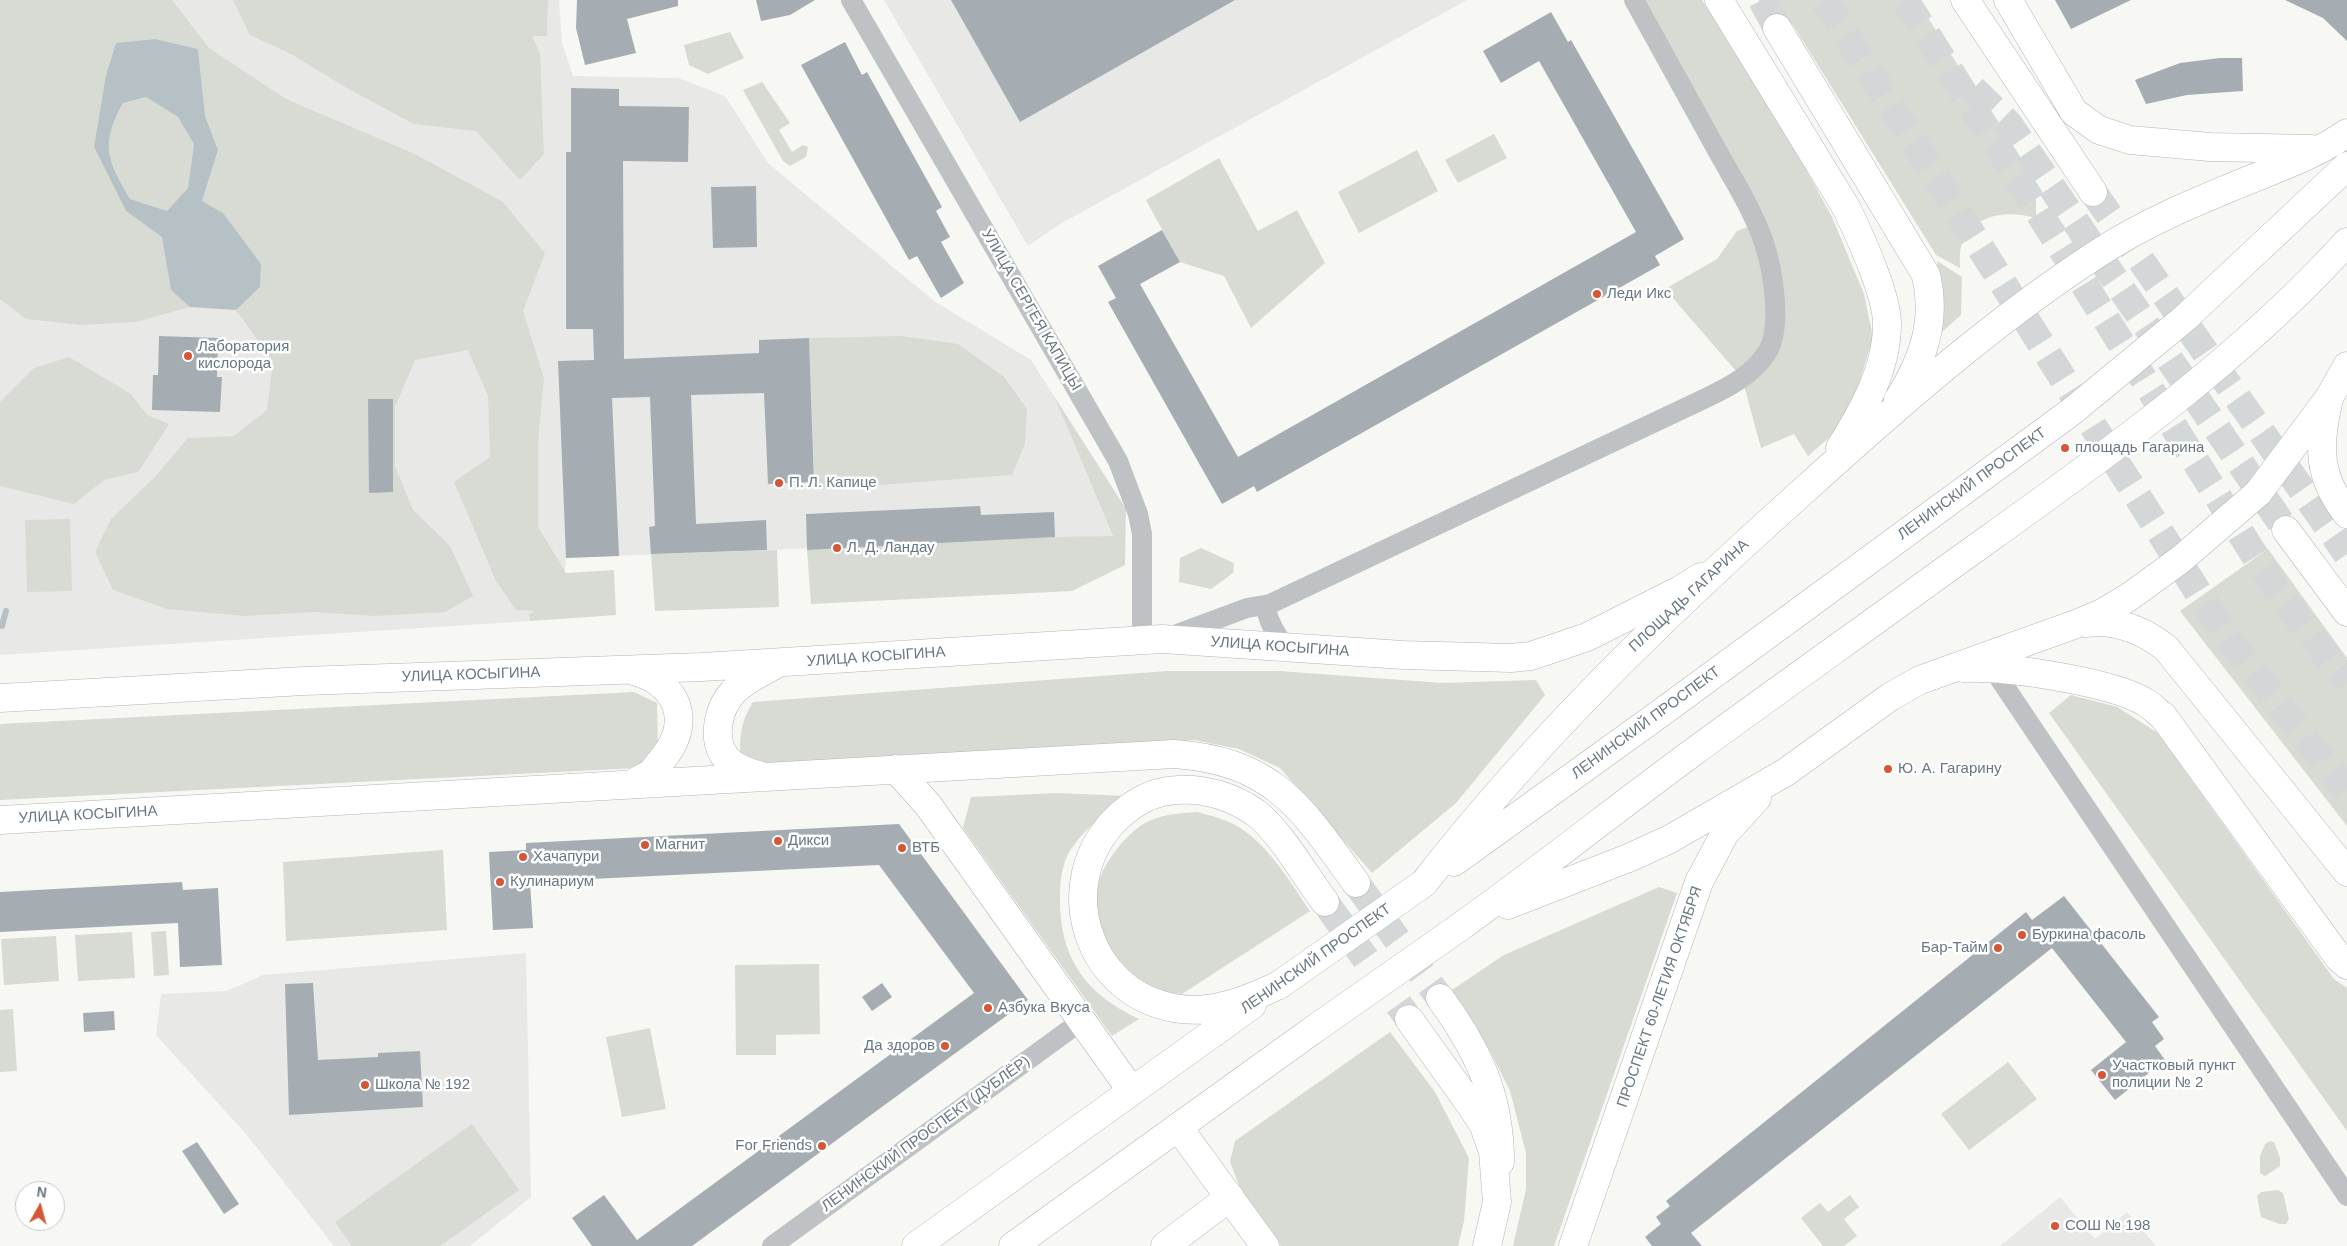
<!DOCTYPE html>
<meta charset="utf-8">
<style>
body{margin:0}
#map{position:relative;width:2347px;height:1246px;overflow:hidden;background:#f7f7f4;font-family:Helvetica,sans-serif}
canvas{display:block}
.north{position:absolute;left:15px;top:1181px;width:50px;height:50px;box-sizing:border-box;background:#fff;border:1px solid #c3c9cd;border-radius:50%;rotate:7deg;font-size:14px;font-weight:700;line-height:20px;text-align:center;color:#687882}
.north::after{content:'';display:block;margin:auto;width:18px;height:22px;background:#d45737;clip-path:polygon(50% 0,100% 100%,50% 72%,0 100%)}
</style>
<div id="map">
<canvas width="2347" height="1246"></canvas>
<div class="north">N</div>
</div>
<script>
const context = document.querySelector('canvas').getContext('2d');
context.lineJoin = 'round';
function paint(path, color) {
  context.fillStyle = color;
  context.fill(path, 'evenodd');
}
function strokePath(path, color, width, dash) {
  context.strokeStyle = color;
  context.lineWidth = width;
  context.lineCap = dash ? 'butt' : 'round';
  context.setLineDash(dash || []);
  context.stroke(path);
}
function drawText(font, color, halo, rows, align = 'center') {
  context.font = font + ' Helvetica,sans-serif';
  context.lineWidth = 5;
  context.setLineDash([]);
  context.textBaseline = 'middle';
  context.strokeStyle = halo;
  context.fillStyle = color;
  for (const [text, x, y, turn = 0] of rows) {
    context.save();
    context.translate(x, y);
    context.rotate((+turn || 0) * Math.PI / 180);
    context.textAlign = isNaN(turn) ? turn : align;
    if (halo) context.strokeText(text, 0, 0);
    context.fillText(text, 0, 0);
    context.restore();
  }
}
const built = new Path2D(`
 M 0,0 L 559,0 L 562,43 L 573,76 L 678,78 L 725,96 L 768,163 L 934,301 L 1031,360 L 1054,396 L 1113,536 L 566,558 L 563,593 L 548,607 L 529,614 L 530,621 L 0,655 Z
 M 884,0 L 1467,0 L 1060,224 L 1028,246 Z
 M 526,953 L 531,1197 L 470,1246 L 334,1246 L 246,1134 L 156,1035 L 161,994 L 227,991 L 263,975 Z
 M 2060,1197 L 2095,1239 L 2127,1212 L 2156,1246 L 2000,1246 Z`);
const green = new Path2D(`
 M 0,0 L 172,0 L 209,48 L 286,99 L 415,154 L 503,202 L 545,253 L 523,311 L 544,378 L 538,442 L 538,527 L 566,573 L 614,570 L 616,615 L 530,621 L 529,614 L 535,611 L 516,610 L 496,581 L 454,482 L 490,457 L 488,396 L 468,350 L 415,360 L 395,407 L 395,466 L 413,510 L 450,546 L 473,596 L 445,612 L 375,616 L 313,612 L 244,616 L 167,609 L 113,590 L 95,552 L 111,519 L 154,478 L 188,438 L 234,436 L 267,410 L 273,361 L 236,310 L 260,287 L 261,264 L 223,213 L 202,201 L 218,150 L 205,116 L 198,49 L 155,39 L 116,43 L 106,75 L 94,147 L 126,211 L 162,237 L 171,290 L 190,307 L 136,322 L 81,325 L 26,319 L 0,299 Z
 M 233,0 L 548,0 L 547,36 L 532,36 L 540,54 L 544,154 L 520,180 L 476,131 L 414,124 L 347,88 L 291,54 L 250,35 Z
 M 1634,0 L 1702,0 L 1785,131 L 1832,217 L 1864,294 L 1873,337 L 1859,384 L 1838,430 L 1808,456 L 1794,434 L 1761,448 L 1742,378 L 1665,289 L 1717,259 L 1737,231 L 1755,224 Z
 M 1758,0 L 1917,0 L 2036,190 L 2036,218 C 2008,210 1974,213 1962,244 C 1959,251 1960,260 1960,268 L 1936,255 L 1793,25 Z
 M 730,32 L 744,58 L 708,74 L 689,65 L 684,45 Z
 M 762,82 L 790,123 L 779,130 L 792,152 L 803,145 L 808,147 L 806,157 L 790,166 L 783,161 L 743,90 Z
 M 146,97 L 178,117 L 194,144 L 188,188 L 167,211 L 130,199 C 107,160 100,146 123,103 Z
 M 1494,134 L 1507,158 L 1458,183 L 1445,160 Z
 M 1417,150 L 1438,191 L 1359,233 L 1338,192 Z
 M 1219,158 L 1258,231 L 1297,210 L 1325,263 L 1251,328 L 1224,276 L 1180,262 L 1146,200 Z
 M 1937,261 L 1962,277 L 1961,315 L 1942,332 Z
 M 902,336 L 958,344 L 1004,377 L 1027,409 L 1025,444 L 1012,475 L 815,490 L 809,338 Z
 M 69,357 L 131,394 L 147,415 L 169,424 L 138,472 L 104,480 L 74,504 L 0,486 L 0,402 L 34,368 Z
 M 1054,396 L 1126,509 L 1125,565 L 1072,591 L 811,604 L 807,550 L 1055,537 L 1113,536 Z
 M 70,519 L 72,591 L 27,592 L 25,520 Z
 M 1201,548 L 1234,563 L 1233,573 L 1211,589 L 1179,582 L 1180,558 Z
 M 2268,549 L 2347,658 L 2347,826 L 2180,611 Z
 M 777,550 L 779,607 L 655,611 L 651,554 Z
 M 1167,671 L 1279,671 L 1442,683 L 1536,680 L 1545,695 L 1456,803 L 1372,873 L 1280,768 L 1239,749 L 1194,740 L 753,765 L 740,752 C 740,732 742,719 753,702 Z
 M 634,692 L 657,703 L 658,750 L 638,768 L 0,800 L 0,724 Z
 M 2071,695 L 2117,707 L 2158,733 L 2334,979 L 2347,988 L 2347,1131 L 2049,713 Z
 M 1058,793 L 1125,796 C 1106,812 1086,828 1071,849 C 1062,862 1060,881 1060,897 C 1059,957 1085,994 1139,1019 L 1112,1036 L 963,828 L 971,797 Z
 M 1198,812 C 1206,815 1215,816 1224,820 C 1263,834 1287,878 1310,911 L 1182,994 C 1172,993 1160,992 1152,988 C 1113,969 1088,923 1099,881 C 1103,868 1112,855 1120,845 C 1128,836 1138,826 1149,821 C 1164,814 1182,813 1198,812 Z
 M 443,850 L 447,930 L 286,941 L 283,862 Z
 M 1659,887 L 1677,893 L 1554,1246 L 1513,1246 L 1526,1189 L 1526,1153 L 1510,1091 L 1490,1051 L 1446,994 L 1504,955 Z
 M 166,931 L 169,975 L 154,976 L 151,932 Z
 M 132,932 L 135,978 L 78,981 L 75,935 Z
 M 56,936 L 59,981 L 4,985 L 1,939 Z
 M 819,964 L 820,1034 L 776,1035 L 776,1055 L 736,1055 L 735,965 Z
 M 13,1009 L 17,1071 L 0,1072 L 0,1010 Z
 M 650,1028 L 666,1109 L 622,1117 L 606,1037 Z
 M 1390,1032 L 1435,1092 L 1469,1158 L 1464,1221 L 1458,1246 L 1281,1246 L 1247,1206 L 1230,1162 L 1235,1141 Z
 M 2008,1062 L 2037,1099 L 1969,1150 L 1941,1114 Z
 M 472,1124 L 519,1190 L 440,1246 L 352,1246 L 335,1222 Z
 M 2270,1141 L 2274,1142 L 2280,1158 L 2280,1166 L 2265,1176 L 2260,1173 L 2260,1156 L 2265,1144 Z
 M 2278,1190 L 2283,1193 L 2289,1219 L 2286,1224 L 2279,1224 L 2261,1217 L 2257,1196 L 2261,1192 Z
 M 1850,1195 L 1859,1207 L 1844,1219 L 1857,1236 L 1844,1246 L 1823,1246 L 1801,1218 L 1820,1203 L 1828,1212 Z`);
const water = new Path2D(`
 M 155,39 L 198,49 L 205,116 L 218,150 L 202,201 L 223,213 L 261,264 L 260,287 L 236,310 L 190,307 L 171,290 L 162,237 L 126,211 L 94,147 L 106,75 L 116,43 ZM 146,97 L 178,117 L 194,144 L 188,188 L 167,211 L 130,199 C 107,160 100,145 123,103 Z`);
const stream = new Path2D(`
 M 2,626 L 6,611`);
const building = new Path2D(`
 M 577,0 L 678,0 L 678,6 L 627,19 L 636,53 L 585,65 L 576,28 Z
 M 756,0 L 815,0 L 790,15 L 761,21 Z
 M 951,0 L 1235,0 L 1020,122 Z
 M 2055,0 L 2131,0 L 2071,29 Z
 M 2285,0 L 2347,0 L 2347,41 L 2323,18 Z
 M 1551,12 L 1568,42 L 1571,40 L 1684,239 L 1655,256 L 1660,265 L 1257,492 L 1254,486 L 1222,504 L 1108,302 L 1116,298 L 1098,266 L 1162,230 L 1180,262 L 1140,284 L 1238,457 L 1636,232 L 1539,61 L 1501,83 L 1483,51 Z
 M 845,42 L 862,75 L 867,72 L 942,207 L 936,211 L 950,237 L 941,242 L 964,283 L 941,298 L 917,256 L 909,260 L 801,65 Z
 M 2220,58 L 2242,58 L 2243,91 L 2187,95 L 2146,104 L 2135,80 L 2180,63 Z
 M 571,88 L 619,89 L 619,106 L 689,107 L 688,162 L 623,161 L 624,359 L 759,353 L 759,340 L 809,338 L 814,482 L 768,484 L 764,393 L 691,395 L 696,524 L 766,520 L 767,550 L 651,554 L 649,527 L 655,526 L 650,397 L 612,398 L 619,556 L 566,558 L 558,361 L 594,360 L 593,329 L 566,329 L 566,152 L 571,152 Z
 M 756,186 L 757,247 L 713,248 L 711,187 Z
 M 159,336 L 218,338 L 217,377 L 222,377 L 220,412 L 152,410 L 153,375 L 158,375 Z
 M 368,399 L 393,399 L 393,492 L 369,493 Z
 M 980,506 L 981,515 L 1054,512 L 1055,537 L 807,550 L 806,514 Z
 M 899,824 L 1028,1000 L 692,1246 L 592,1246 L 572,1218 L 604,1195 L 637,1240 L 974,993 L 879,865 L 530,882 L 533,928 L 493,930 L 489,852 L 526,850 L 526,843 Z
 M 182,882 L 183,890 L 218,888 L 222,965 L 180,967 L 178,923 L 0,932 L 0,892 Z
 M 2064,896 L 2159,1017 L 2152,1022 L 2164,1039 L 2155,1046 L 2165,1060 L 2115,1100 L 2091,1070 L 2126,1042 L 2052,948 L 1691,1233 L 1702,1246 L 1652,1246 L 1645,1237 L 1661,1224 L 1656,1217 L 1670,1206 L 1666,1201 L 2026,912 L 2032,920 Z
 M 313,983 L 318,1060 L 378,1057 L 378,1053 L 420,1051 L 423,1107 L 289,1115 L 285,984 Z
 M 882,983 L 892,997 L 872,1011 L 862,997 Z
 M 114,1011 L 115,1030 L 84,1032 L 83,1013 Z
 M 197,1142 L 239,1204 L 224,1214 L 182,1151 Z`);
const secondaryTunnel = new Path2D(`
 M 1356,883 L 1440,998`);
const primaryTunnel = new Path2D(`
 M 1762,0 L 1777,28
 M 1824,0 L 2225,635 L 2347,790
 M 1905,0 L 2279,594 L 2347,682
 M 1973,89 L 2008,123 L 2286,530
 M 2093,192 L 2347,554
 M 1325,902 L 1409,1019`);
const street = new Path2D(`
 M 851,0 L 1118,461 L 1138,514 L 1142,534 L 1142,640
 M 1270,604 L 1266,610 C 1270,625 1276,635 1286,648
 M 1169,637 L 1247,608 L 1270,604 L 1706,398 C 1729,387 1754,374 1768,351 C 1782,326 1773,270 1764,243 C 1754,212 1734,181 1718,152 C 1690,102 1662,51 1634,0
 M 1993,669 L 2347,1196
 M 772,1246 L 1080,1022`);
const secondary = new Path2D(`
 M 0,698 L 304,681 L 702,667 L 1162,639 L 1403,655 L 1511,658 L 1531,656 L 1587,637 L 1680,590 L 1701,577
 M 896,769 L 928,805 L 1131,1090
 M 762,776 C 750,773 739,770 730,762 C 710,744 717,710 733,692 C 745,680 760,673 775,665
 M 632,784 C 638,780 646,777 652,772 C 656,768 660,762 664,757 C 693,721 677,683 634,671
 M 0,820 L 1174,754 C 1274,761 1302,808 1356,883
 M 1440,998 C 1478,1050 1500,1096 1500,1162
 M 1178,1127 L 1265,1246
 M 1165,1246 L 1230,1197`);
const primary = new Path2D(`
 M 1719,0 L 1847,209 C 1860,237 1887,294 1887,324 C 1887,369 1863,411 1840,448
 M 1965,0 L 2093,192
 M 2008,0 L 2074,112 L 2099,130 L 2130,140 L 2210,147 L 2311,149
 M 1777,28 L 1926,275 C 1937,321 1923,361 1898,400
 M 2328,403 C 2318,446 2318,477 2347,514
 M 2286,530 L 2347,612
 M 2085,623 C 2116,619 2142,629 2166,648 L 2347,872
 M 1964,668 C 2002,665 2112,682 2145,702 C 2152,706 2157,712 2163,716 L 2339,958 L 2347,965
 M 1454,862 L 1658,715 L 2071,412 L 2185,318 L 2347,166
 M 1424,883 C 1537,738 1665,615 1801,493 C 1895,408 1991,323 2097,254 C 2144,223 2197,201 2249,180 C 2283,166 2317,154 2347,133
 M 1508,905 L 1631,857 L 1670,839 L 1786,772 L 1890,697 L 1920,680 L 2076,624 L 2104,612 L 2129,597 L 2180,560 L 2258,493 L 2329,398 L 2347,366
 M 1457,929 C 1537,872 1613,811 1692,753 C 1764,700 1836,649 1908,597 C 2060,486 2220,382 2347,242
 M 1279,985 C 1248,1000 1210,1015 1174,1008 C 1086,992 1053,884 1115,820 C 1132,803 1152,791 1177,790 C 1205,788 1233,797 1256,813 C 1280,831 1306,877 1325,902
 M 1409,1019 L 1472,1107 L 1484,1126 L 1493,1152 L 1497,1202 L 1487,1246
 M 916,1246 L 1252,1005
 M 1013,1246 L 1313,1030
 M 1573,1246 L 1699,882 L 1725,833 L 1757,798`);
const primaryBridge = new Path2D(`
 M 1279,985 L 1424,883
 M 1313,1030 L 1457,929`);
const markers = [
 [1597,294,5,"#d45737"],
 [188,356,5,"#d45737"],
 [2065,448,5,"#d45737"],
 [779,483,5,"#d45737"],
 [837,548,5,"#d45737"],
 [1888,769,5,"#d45737"],
 [778,841,5,"#d45737"],
 [645,845,5,"#d45737"],
 [902,848,5,"#d45737"],
 [523,857,5,"#d45737"],
 [500,882,5,"#d45737"],
 [2022,935,5,"#d45737"],
 [1998,948,5,"#d45737"],
 [988,1008,5,"#d45737"],
 [945,1046,5,"#d45737"],
 [2102,1075,5,"#d45737"],
 [365,1085,5,"#d45737"],
 [822,1146,5,"#d45737"],
 [2055,1226,5,"#d45737"]
];
const poiNames = [
 ["Леди Икс",1607,294],
 ["Лаборатория",198,347],
 ["кислорода",198,364],
 ["площадь Гагарина",2075,448],
 ["П. Л. Капице",789,483],
 ["Л. Д. Ландау",847,548],
 ["Ю. А. Гагарину",1898,769],
 ["Дикси",788,841],
 ["Магнит",655,845],
 ["ВТБ",912,848],
 ["Хачапури",533,857],
 ["Кулинариум",510,882],
 ["Буркина фасоль",2032,935],
 ["Бар-Тайм",1988,948,"right"],
 ["Азбука Вкуса",998,1008],
 ["Да здоров",935,1046,"right"],
 ["Участковый пункт",2112,1066],
 ["полиции № 2",2112,1083],
 ["Школа № 192",375,1085],
 ["For Friends",812,1146,"right"],
 ["СОШ № 198",2065,1226]
];
const streetNames = [
 ["УЛИЦА СЕРГЕЯ КАПИЦЫ",1031,310,60],
 ["ЛЕНИНСКИЙ ПРОСПЕКТ",1972,484,-36],
 ["ПЛОЩАДЬ ГАГАРИНА",1689,596,-43],
 ["УЛИЦА КОСЫГИНА",1280,647,4],
 ["УЛИЦА КОСЫГИНА",876,657,-4],
 ["УЛИЦА КОСЫГИНА",471,675,-2],
 ["ЛЕНИНСКИЙ ПРОСПЕКТ",1646,723,-36],
 ["УЛИЦА КОСЫГИНА",88,815,-3],
 ["ЛЕНИНСКИЙ ПРОСПЕКТ",1316,959,-35],
 ["ПРОСПЕКТ 60-ЛЕТИЯ ОКТЯБРЯ",1660,997,-71],
 ["ЛЕНИНСКИЙ ПРОСПЕКТ (ДУБЛЁР)",926,1134,-36]
];
paint(built, '#e8e8e7');
paint(green, '#d7dbd4');
paint(water, '#b5c1c4');
strokePath(stream, '#b5c1c4', 6);
paint(building, '#a6adb2');
strokePath(secondaryTunnel, '#d3d7d8', 28, [28, 14]);
strokePath(primaryTunnel, '#d3d7d8', 28, [28, 14]);
strokePath(secondary, '#b0b6ba', 29);
strokePath(primary, '#b2b6b9', 29);
strokePath(street, '#bec2c5', 20);
strokePath(secondary, '#fff', 28);
strokePath(primary, '#fff', 28);
strokePath(primaryBridge, '#b2b6b9', 29, []);
strokePath(primaryBridge, '#fff', 28);
for (const [x, y, r, color] of markers) {
  const dot = new Path2D();
  dot.arc(x, y, r, 0, 2 * Math.PI);
  context.fillStyle = color;
  context.fill(dot);
  strokePath(dot, '#fff', 2);
}
drawText('15px', '#687882', '#fff', poiNames, 'left');
drawText('15px', '#687882', '#fff', streetNames);
</script>
